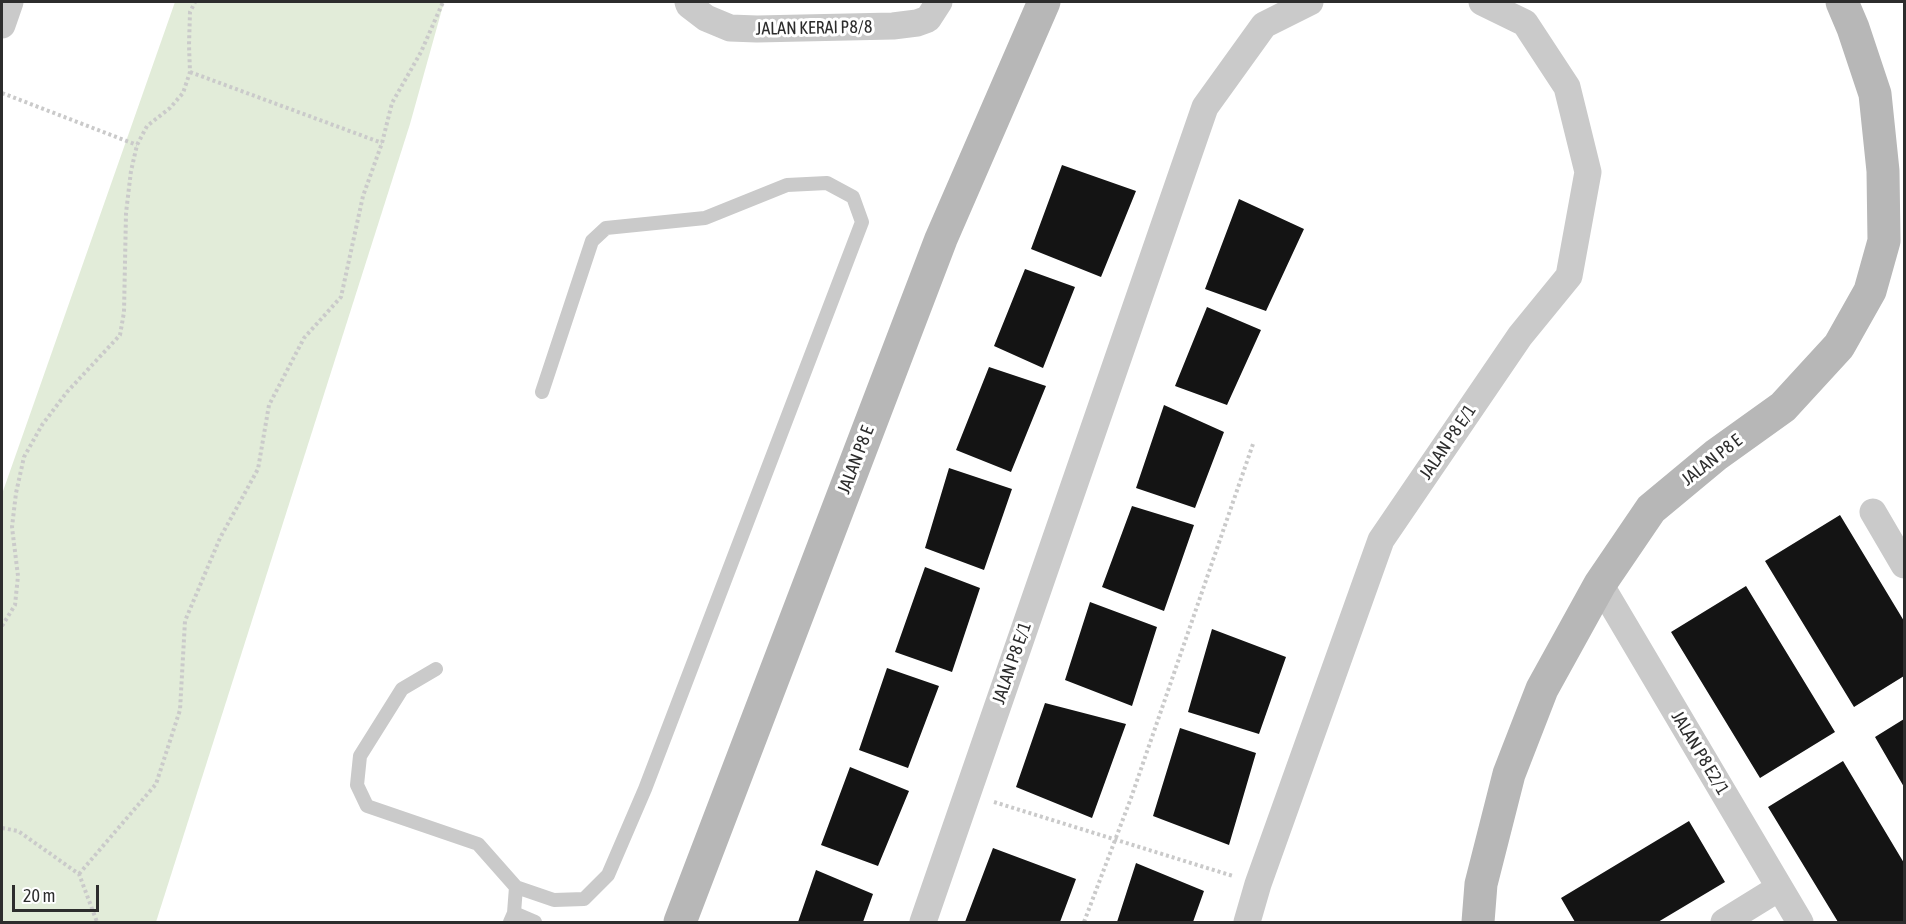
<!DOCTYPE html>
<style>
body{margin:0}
#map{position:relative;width:1906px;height:924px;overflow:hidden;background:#fff;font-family:"Asap Condensed",sans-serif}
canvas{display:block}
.frame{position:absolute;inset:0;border:3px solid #2d2d2d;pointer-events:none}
.scale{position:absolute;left:12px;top:885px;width:87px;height:27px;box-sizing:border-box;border:3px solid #2d2d2d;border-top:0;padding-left:8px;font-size:18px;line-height:21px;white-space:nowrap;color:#2d2d2d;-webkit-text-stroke:4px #fff;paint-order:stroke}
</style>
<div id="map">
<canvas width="1906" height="924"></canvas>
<div class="frame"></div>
<div class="scale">20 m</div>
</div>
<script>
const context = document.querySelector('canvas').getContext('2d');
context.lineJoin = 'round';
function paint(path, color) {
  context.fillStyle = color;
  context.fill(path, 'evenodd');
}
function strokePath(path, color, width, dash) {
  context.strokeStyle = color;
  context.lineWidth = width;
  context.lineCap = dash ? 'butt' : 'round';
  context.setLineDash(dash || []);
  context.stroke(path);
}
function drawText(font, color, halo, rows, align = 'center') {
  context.font = font + ' "Asap Condensed",sans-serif';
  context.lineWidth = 6;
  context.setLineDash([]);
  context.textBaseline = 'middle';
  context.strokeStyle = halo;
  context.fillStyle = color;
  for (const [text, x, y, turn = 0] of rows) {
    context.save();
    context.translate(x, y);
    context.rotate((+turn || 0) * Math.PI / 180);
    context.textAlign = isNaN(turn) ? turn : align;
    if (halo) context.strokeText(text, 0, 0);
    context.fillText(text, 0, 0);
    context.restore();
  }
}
const green = new Path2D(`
 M 175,2 L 444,2 L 410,124 L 156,922 L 2,922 L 2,494 Z`);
const building = new Path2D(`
 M 1062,165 L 1136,191 L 1101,277 L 1031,249 Z
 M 1239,199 L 1304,229 L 1266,311 L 1205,289 Z
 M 1025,269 L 1075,287 L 1043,368 L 994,346 Z
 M 1207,307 L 1261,330 L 1227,405 L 1175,386 Z
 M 989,367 L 1046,386 L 1011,472 L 956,450 Z
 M 1164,405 L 1224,432 L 1195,508 L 1136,488 Z
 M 949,468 L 1012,489 L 984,570 L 925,548 Z
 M 1132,506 L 1194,525 L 1164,611 L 1102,587 Z
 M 1840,515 L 1904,621 L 1904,676 L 1854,707 L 1765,561 Z
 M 925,567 L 980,588 L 952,672 L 895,652 Z
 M 1746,586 L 1835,732 L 1760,778 L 1671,632 Z
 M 1090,602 L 1157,627 L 1132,706 L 1065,680 Z
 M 1212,629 L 1286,657 L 1259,734 L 1188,712 Z
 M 887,668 L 939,686 L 908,768 L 859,750 Z
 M 1045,703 L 1126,724 L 1092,818 L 1016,787 Z
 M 1904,719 L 1904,787 L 1875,737 Z
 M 1180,728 L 1256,753 L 1229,845 L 1153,816 Z
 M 1843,761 L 1904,863 L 1904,922 L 1838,922 L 1768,807 Z
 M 850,767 L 909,791 L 878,866 L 821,845 Z
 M 1689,821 L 1725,882 L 1658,922 L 1575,922 L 1561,898 Z
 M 993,848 L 1076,879 L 1060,922 L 965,922 Z
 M 1136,863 L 1204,891 L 1193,922 L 1117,922 Z
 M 816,870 L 873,894 L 863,922 L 798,922 Z`);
const path = new Path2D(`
 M 190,72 L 382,143
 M 2,93 L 137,145
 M 2,626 L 15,605 L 18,576 L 12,527 L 16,493 L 24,457 L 42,425 L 67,392 L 120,335 L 124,312 L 126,213 L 131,171 L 137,145 L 147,126 L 170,108 L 183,93 L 190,72 L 189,45 L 190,12 L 195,2
 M 994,802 L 1233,876
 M 2,828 L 18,831 L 79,874 L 97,922
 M 79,874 L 156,784 L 180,710 L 185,621 L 220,538 L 258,469 L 269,405 L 304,338 L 341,297 L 363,196 L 382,143 L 392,103 L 421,52 L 443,2
 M 1084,922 L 1131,798 L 1253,444`);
const lane = new Path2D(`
 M 436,669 L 402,689 L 360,756 L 357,785 L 367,806 L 478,844 L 516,887 L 514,913 L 510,922
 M 516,887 L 554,900 L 584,899 L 608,875 L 645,789 L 862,222 L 853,197 L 827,183 L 787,185 L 705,218 L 606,228 L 592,241 L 542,392
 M 514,913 L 535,922`);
const street = new Path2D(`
 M 688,2 L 689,5 L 706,18 L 730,28 L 757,29 L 893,26 L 917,23 L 928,19 L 939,2
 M 2,25 L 10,2
 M 1873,512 L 1904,565
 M 1600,584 L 1800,922
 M 923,922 L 1205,107 L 1264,25 L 1310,2
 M 1247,922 L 1258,884 L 1381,540 L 1520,336 L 1569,276 L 1588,172 L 1567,87 L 1525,23 L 1482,2
 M 1724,922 L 1779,888`);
const secondary = new Path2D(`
 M 680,922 L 941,239 L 1044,2
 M 1478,922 L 1481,884 L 1509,774 L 1542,689 L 1600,584 L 1651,509 L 1716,455 L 1783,407 L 1839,346 L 1870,291 L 1884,241 L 1883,171 L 1875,94 L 1853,28 L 1842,2`);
const streetNames = [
 ["JALAN KERAI P8/8",814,28,-1],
 ["JALAN P8 E/1",1448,442,-56],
 ["JALAN P8 E",856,460,-69],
 ["JALAN P8 E",1712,460,-38],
 ["JALAN P8 E/1",1012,663,-71],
 ["JALAN P8 E2/1",1700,753,59]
];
paint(green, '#e2ecd9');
paint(building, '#141414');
strokePath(path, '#cacaca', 4, [3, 3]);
strokePath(lane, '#cacaca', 14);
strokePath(street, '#cacaca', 27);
strokePath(secondary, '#b7b7b7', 33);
drawText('18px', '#2d2d2d', '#fff', streetNames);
</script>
